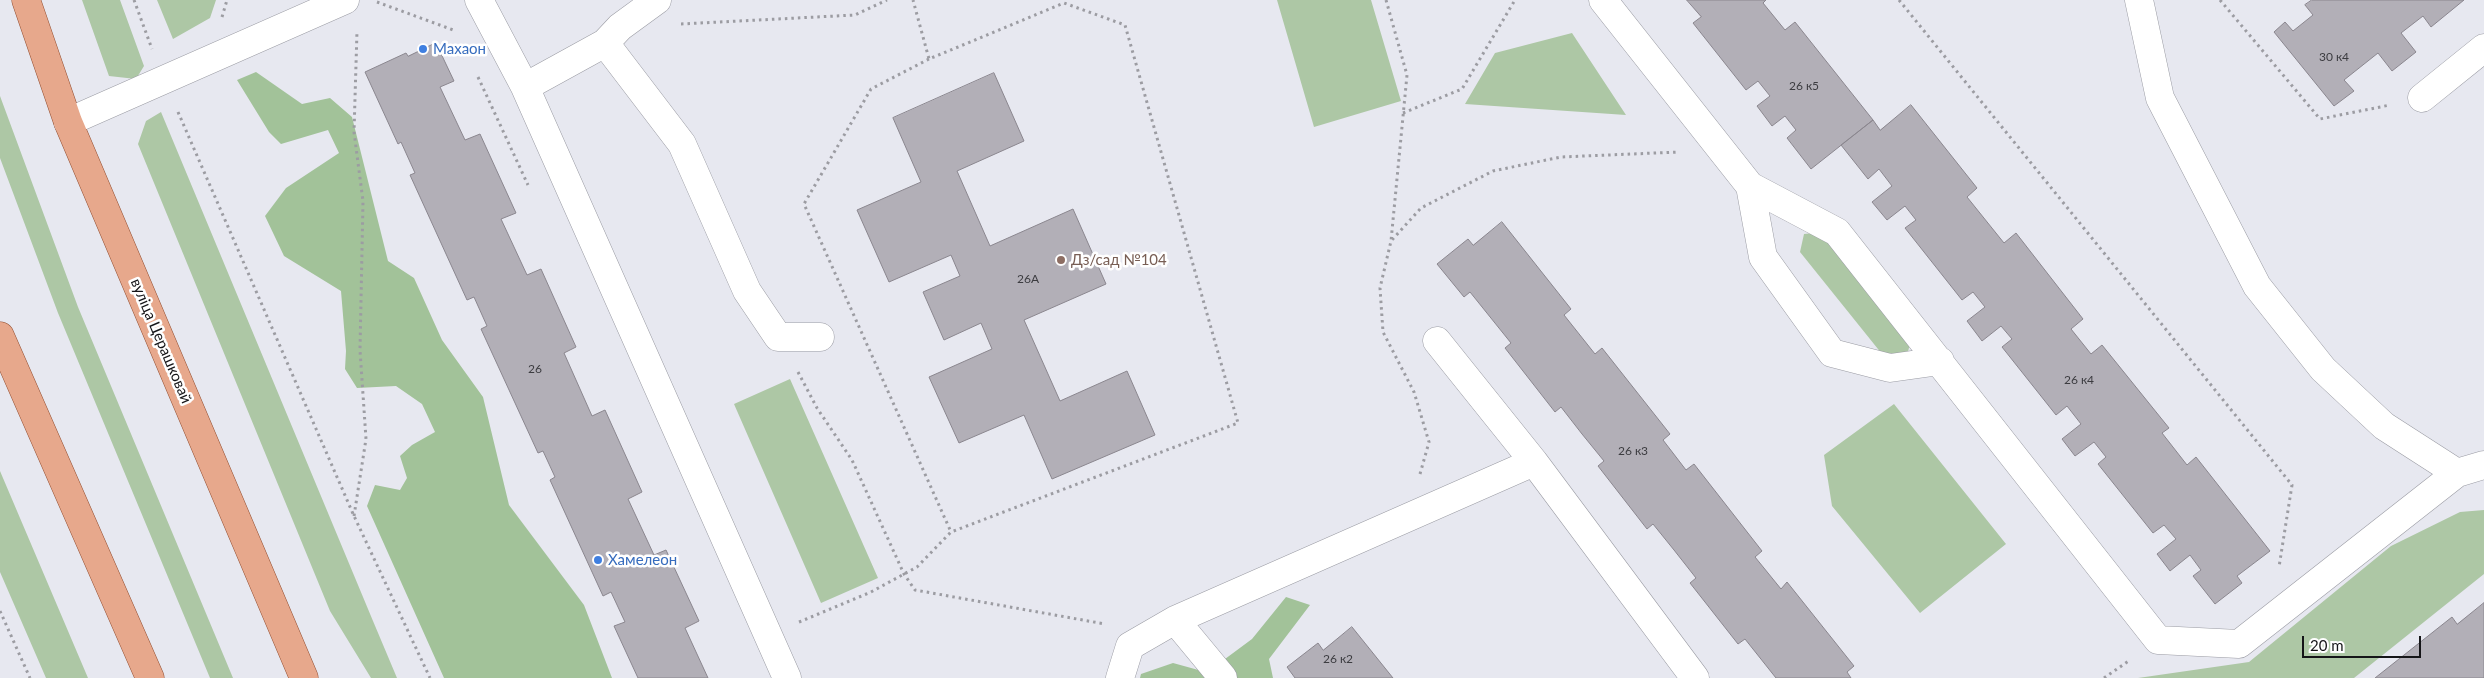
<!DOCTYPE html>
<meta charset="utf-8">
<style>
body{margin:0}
#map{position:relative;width:2484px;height:678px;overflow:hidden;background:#e7e8f0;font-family:Lato,sans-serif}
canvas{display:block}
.scale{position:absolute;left:2302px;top:636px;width:119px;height:22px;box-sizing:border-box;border:2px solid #151518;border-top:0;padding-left:6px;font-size:15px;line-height:18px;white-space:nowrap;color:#151518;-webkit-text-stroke:4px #fff;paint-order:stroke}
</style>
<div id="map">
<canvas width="2484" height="678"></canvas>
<div class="scale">20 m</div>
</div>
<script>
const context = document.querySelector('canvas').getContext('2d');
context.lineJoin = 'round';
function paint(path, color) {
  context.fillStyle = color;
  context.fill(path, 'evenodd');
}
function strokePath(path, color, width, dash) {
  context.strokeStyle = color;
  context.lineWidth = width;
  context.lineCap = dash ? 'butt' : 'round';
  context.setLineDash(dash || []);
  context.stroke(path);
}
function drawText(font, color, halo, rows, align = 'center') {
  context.font = font + ' Lato,sans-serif';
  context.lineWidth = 5;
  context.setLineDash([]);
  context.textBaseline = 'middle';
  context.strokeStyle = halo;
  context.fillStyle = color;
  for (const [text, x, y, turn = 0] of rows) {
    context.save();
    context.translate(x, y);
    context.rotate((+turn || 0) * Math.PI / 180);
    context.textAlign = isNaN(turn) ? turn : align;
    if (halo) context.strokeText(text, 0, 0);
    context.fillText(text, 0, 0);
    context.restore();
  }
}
const green = new Path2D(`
 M 82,0 L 120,0 L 144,66 L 136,79 L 109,76 Z
 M 157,0 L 216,0 L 210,18 L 173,39 Z
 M 1277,0 L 1371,0 L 1401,101 L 1314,127 Z
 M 1572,33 L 1626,115 L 1465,104 L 1495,53 Z
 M 0,96 L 78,307 L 233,678 L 210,678 L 58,313 L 0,158 Z
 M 161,112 L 373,621 L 397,678 L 371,678 L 330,611 L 138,144 L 146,121 Z
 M 1825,232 L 1912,337 L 1907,355 L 1886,359 L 1800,252 L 1804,234 Z
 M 790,379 L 878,578 L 821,603 L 734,404 Z
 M 1894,404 L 2006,544 L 1920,613 L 1832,506 L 1824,455 Z
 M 0,471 L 88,678 L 46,678 L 0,572 Z
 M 2484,510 L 2484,574 L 2354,678 L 2138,678 L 2249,662 L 2391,546 L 2460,512 Z`);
const forest = new Path2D(`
 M 256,72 L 302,104 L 330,98 L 352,117 L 388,261 L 414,278 L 442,340 L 483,397 L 509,505 L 584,605 L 612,678 L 444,678 L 367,506 L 375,485 L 400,490 L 407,478 L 400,456 L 412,445 L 435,432 L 422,404 L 396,386 L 357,388 L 345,369 L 346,351 L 341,291 L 284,256 L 265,216 L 286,188 L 339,153 L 328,130 L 281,144 L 269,132 L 237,80 Z
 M 1286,597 L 1310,605 L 1269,659 L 1273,678 L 1140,678 L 1141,674 L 1173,663 L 1202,671 L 1225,659 L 1252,639 Z`);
const building = new Path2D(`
 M 1687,0 L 1766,0 L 1763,3 L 1785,30 L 1795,22 L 1873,120 L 1811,169 L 1787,138 L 1796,130 L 1785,116 L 1772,126 L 1757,106 L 1770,96 L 1758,81 L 1746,90 L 1693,23 L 1701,17 Z
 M 2312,0 L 2464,0 L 2431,27 L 2423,16 L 2401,33 L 2416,52 L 2392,71 L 2378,53 L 2344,80 L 2354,91 L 2334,106 L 2274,32 L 2285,22 L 2293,31 L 2313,15 L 2305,5 Z
 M 436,43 L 454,81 L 440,87 L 465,140 L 480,134 L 516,213 L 501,219 L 527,275 L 541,269 L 576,347 L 564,353 L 592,416 L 605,410 L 642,492 L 628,499 L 654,555 L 666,550 L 699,621 L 685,628 L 708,678 L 638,678 L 614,626 L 625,622 L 611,592 L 603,596 L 550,480 L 555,477 L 543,451 L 538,453 L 481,329 L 487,326 L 474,297 L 467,300 L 410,175 L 415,173 L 401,142 L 398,144 L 365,72 L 406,53 L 408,56 Z
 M 994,73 L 1024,141 L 957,171 L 990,246 L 1073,209 L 1106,284 L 1024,320 L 1060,401 L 1127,371 L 1155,435 L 1052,479 L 1024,415 L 959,443 L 929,377 L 992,349 L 981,323 L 944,340 L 923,292 L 960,276 L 951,255 L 889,282 L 857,210 L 921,182 L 893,118 Z
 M 1911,105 L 1977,188 L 1967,197 L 2004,243 L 2016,233 L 2083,319 L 2071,329 L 2091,354 L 2102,345 L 2169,428 L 2162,433 L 2187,465 L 2196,457 L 2270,551 L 2237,576 L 2242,583 L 2215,604 L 2193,576 L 2201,570 L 2190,555 L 2170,571 L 2157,554 L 2176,539 L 2164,525 L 2153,533 L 2098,464 L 2106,457 L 2094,442 L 2075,456 L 2062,439 L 2081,424 L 2067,406 L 2056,415 L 2002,347 L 2012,339 L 2001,326 L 1982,341 L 1967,321 L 1985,307 L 1973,292 L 1962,300 L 1905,228 L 1916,220 L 1905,206 L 1887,220 L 1872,202 L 1892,186 L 1879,169 L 1868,179 L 1841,145 L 1873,120 L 1880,130 Z
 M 1502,222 L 1571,309 L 1564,315 L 1595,354 L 1602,348 L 1670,434 L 1663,440 L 1686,470 L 1694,464 L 1762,551 L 1755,557 L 1781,589 L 1787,582 L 1854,666 L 1847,672 L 1851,678 L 1776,678 L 1745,639 L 1738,644 L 1690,583 L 1696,578 L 1674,550 L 1653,524 L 1647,529 L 1598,466 L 1604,461 L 1582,434 L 1561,407 L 1555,412 L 1505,348 L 1511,343 L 1470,292 L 1464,297 L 1437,264 L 1468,239 L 1473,245 Z
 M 2484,603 L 2484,678 L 2375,678 L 2452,617 L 2457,624 Z
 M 1352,627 L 1393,678 L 1295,678 L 1287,667 L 1318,643 L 1323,650 Z`);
const path = new Path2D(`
 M 134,0 L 152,49
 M 1386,0 L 1407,75 L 1391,241
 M 1899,0 L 2292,485 L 2279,567
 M 2220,0 L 2320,119 L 2390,105
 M 377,2 L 456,31
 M 222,17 L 227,0
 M 681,24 L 855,15 L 887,0
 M 929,59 L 871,89 L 804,204 L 951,532
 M 478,77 L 528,185
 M 178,112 L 354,516 L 430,678
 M 1403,113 L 1462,89 L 1515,0
 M 798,372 L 817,408 L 852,460 L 904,574 L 915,590 L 1105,624
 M 1420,474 L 1429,442 L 1414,392 L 1383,332 L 1380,288 L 1391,241 L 1421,208 L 1493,171 L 1561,157 L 1679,152
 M 354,516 L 366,439 L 360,350 L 363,201 L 354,132 L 357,31
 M 0,611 L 30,678
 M 799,622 L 871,592 L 917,567 L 951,532 L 1238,423 L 1125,25 L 1064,3 L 929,59 L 913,0
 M 2104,678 L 2130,660`);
const minor = new Path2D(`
 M 479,0 L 525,87
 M 657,0 L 620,27 L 605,43 L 525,87 L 787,678
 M 1603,0 L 1750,186 L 1837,232 L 2158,640 L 2239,644 L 2457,473
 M 2139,0 L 2160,98 L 2257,286 L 2323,369 L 2384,426 L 2457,473 L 2484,465
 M 605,43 L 682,144 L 747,291 L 778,337 L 820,337
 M 2422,98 L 2484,48
 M 68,122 L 345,0
 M 1750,186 L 1763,257 L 1832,353 L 1890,368 L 1940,361
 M 1437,341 L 1534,462
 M 1175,620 L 1223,678
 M 1120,678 L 1130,646 L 1175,620 L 1534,462 L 1695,678`);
const major = new Path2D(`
 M 26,0 L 68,122 L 304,678
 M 0,336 L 150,678`);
const markers = [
 [423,49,5,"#3f7fe0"],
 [1061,260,5,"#8d6e63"],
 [598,560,5,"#3f7fe0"]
];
const numberNames = [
 ["30 к4",2334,57],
 ["26 к5",1804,86],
 ["26А",1028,279],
 ["26",535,369],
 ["26 к4",2079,380],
 ["26 к3",1633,451],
 ["26 к2",1338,659]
];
const shopNames = [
 ["Махаон",433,49],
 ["Хамелеон",608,560]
];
const educationNames = [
 ["Дз/сад №104",1071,260]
];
const streetNames = [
 ["вуліца Церашковай",161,341,67]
];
paint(green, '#adc7a5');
paint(forest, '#a2c299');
paint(building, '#b2afb7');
strokePath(building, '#8a868e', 1);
strokePath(minor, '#9a9ba3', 29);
strokePath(major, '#934f32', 29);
strokePath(path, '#9c9ca2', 3, [2.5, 4]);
strokePath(minor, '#fff', 28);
strokePath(major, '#e7a88c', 28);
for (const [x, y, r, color] of markers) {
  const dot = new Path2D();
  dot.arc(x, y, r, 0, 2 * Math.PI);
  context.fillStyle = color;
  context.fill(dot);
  strokePath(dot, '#fff', 2);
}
drawText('12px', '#3c3c40', null, numberNames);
drawText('15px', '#366cbe', '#fff', shopNames, 'left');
drawText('15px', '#785e54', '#fff', educationNames, 'left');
drawText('15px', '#151518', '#fff', streetNames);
</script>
